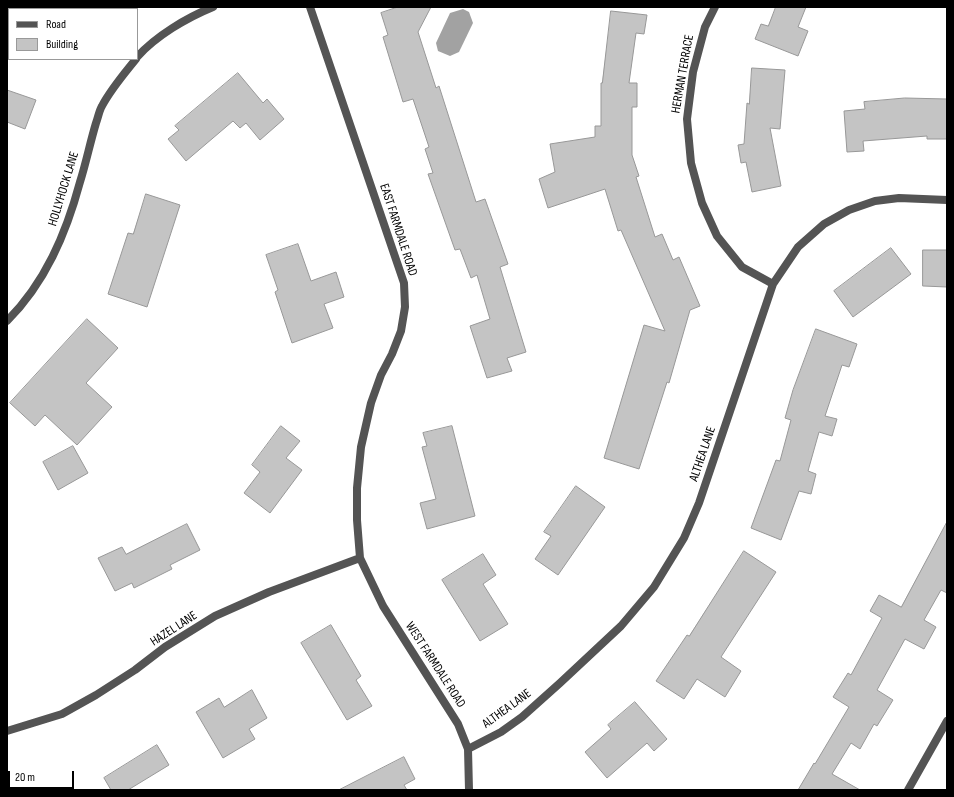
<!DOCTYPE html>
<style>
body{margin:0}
#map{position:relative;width:954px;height:797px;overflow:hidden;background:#fff;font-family:"Sofia Sans Condensed",sans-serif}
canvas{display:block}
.frame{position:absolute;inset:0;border:8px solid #000;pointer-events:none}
.legend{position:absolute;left:8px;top:8px;width:130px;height:52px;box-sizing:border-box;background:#fff;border:1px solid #999;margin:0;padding:5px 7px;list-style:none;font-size:12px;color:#000}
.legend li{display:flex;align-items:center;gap:8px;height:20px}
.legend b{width:20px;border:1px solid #999}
.scale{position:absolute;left:8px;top:771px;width:66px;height:18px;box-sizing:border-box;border:2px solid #000;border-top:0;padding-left:5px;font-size:12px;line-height:14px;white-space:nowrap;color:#000;-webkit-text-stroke:3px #fff;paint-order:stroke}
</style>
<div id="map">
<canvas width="954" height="797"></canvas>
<div class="frame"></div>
<ul class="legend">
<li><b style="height:5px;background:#545454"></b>Road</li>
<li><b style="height:11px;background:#c4c4c4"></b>Building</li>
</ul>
<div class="scale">20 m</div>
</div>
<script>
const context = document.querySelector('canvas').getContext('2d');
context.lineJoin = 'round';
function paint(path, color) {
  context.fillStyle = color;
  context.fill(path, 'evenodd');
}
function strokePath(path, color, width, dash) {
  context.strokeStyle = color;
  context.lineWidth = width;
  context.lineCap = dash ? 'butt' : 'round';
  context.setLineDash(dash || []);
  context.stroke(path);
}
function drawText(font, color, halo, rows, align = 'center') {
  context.font = font + ' "Sofia Sans Condensed",sans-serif';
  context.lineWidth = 3;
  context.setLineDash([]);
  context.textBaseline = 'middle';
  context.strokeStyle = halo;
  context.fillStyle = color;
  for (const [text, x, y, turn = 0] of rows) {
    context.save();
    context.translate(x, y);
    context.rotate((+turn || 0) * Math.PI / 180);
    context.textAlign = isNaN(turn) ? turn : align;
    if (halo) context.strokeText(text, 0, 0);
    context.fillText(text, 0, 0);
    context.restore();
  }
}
const water = new Path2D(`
 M 463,9 L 469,12 L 473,23 L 459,52 L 450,56 L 438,51 L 436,43 L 450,13 Z`);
const building = new Path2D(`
 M 398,7 L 431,7 L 418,32 L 436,88 L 439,86 L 476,202 L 485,199 L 508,264 L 500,267 L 526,352 L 507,358 L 512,371 L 487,378 L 470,326 L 490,319 L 477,275 L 471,278 L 460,249 L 455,250 L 428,174 L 433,173 L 425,149 L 429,147 L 413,99 L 403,102 L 383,37 L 388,35 L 381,13 Z
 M 776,7 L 806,7 L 798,27 L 808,31 L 798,56 L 755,39 L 761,24 L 768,26 Z
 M 611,11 L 647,15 L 644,34 L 636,33 L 629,83 L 637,83 L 637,107 L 632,107 L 632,155 L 639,176 L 636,177 L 655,237 L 662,234 L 673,260 L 679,257 L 700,306 L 690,310 L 669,383 L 667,382 L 639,469 L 604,458 L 644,325 L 665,331 L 621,230 L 618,231 L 605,189 L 548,208 L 539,179 L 555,172 L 550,144 L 595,137 L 595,126 L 601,126 L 601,83 L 602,83 Z
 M 752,68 L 785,70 L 780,129 L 770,128 L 781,186 L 752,192 L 746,162 L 741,163 L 738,145 L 744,144 L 747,103 L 749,104 Z
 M 238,73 L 263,103 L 267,99 L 284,119 L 260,140 L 246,123 L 240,128 L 233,121 L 186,161 L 168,139 L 179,130 L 175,126 Z
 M 7,90 L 36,100 L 25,129 L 7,122 Z
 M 905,98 L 947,99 L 947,139 L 927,139 L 927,136 L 863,141 L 864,151 L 847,152 L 844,111 L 865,109 L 864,102 Z
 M 146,194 L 180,205 L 147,307 L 108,294 L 128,233 L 133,234 Z
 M 298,244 L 311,281 L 336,272 L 344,297 L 324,304 L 333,328 L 292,343 L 275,292 L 278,290 L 266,255 Z
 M 891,248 L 911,274 L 853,317 L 834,291 Z
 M 923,250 L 947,250 L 947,287 L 923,286 Z
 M 87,319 L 118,348 L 86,383 L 112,407 L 77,445 L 45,415 L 35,426 L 10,403 Z
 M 816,329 L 857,344 L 849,367 L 842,365 L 825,416 L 837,419 L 832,436 L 819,432 L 808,471 L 816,474 L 811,494 L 799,491 L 781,540 L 751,528 L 776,460 L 780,461 L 791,420 L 785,418 L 793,390 Z
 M 281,426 L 300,441 L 286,458 L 302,470 L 270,513 L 244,493 L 260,472 L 252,465 Z
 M 452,426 L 475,516 L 427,529 L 420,503 L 436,499 L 422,447 L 427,446 L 423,433 Z
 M 73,446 L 88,473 L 58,490 L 43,462 Z
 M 576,486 L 605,507 L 558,575 L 535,559 L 551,536 L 544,532 Z
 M 947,522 L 947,593 L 941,590 L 924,620 L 936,627 L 924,649 L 905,639 L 877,690 L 893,700 L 877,726 L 874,724 L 860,749 L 851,743 L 832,774 L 860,790 L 798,790 L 814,763 L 815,764 L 849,707 L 833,697 L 848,673 L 851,675 L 882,618 L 870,611 L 879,595 L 901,607 Z
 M 187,524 L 200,550 L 170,565 L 172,569 L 134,588 L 132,583 L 115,591 L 98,558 L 122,547 L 126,554 Z
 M 744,551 L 776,572 L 721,657 L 741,671 L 725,697 L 697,679 L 684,699 L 656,681 L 687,635 L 689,636 Z
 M 483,554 L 496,575 L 483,584 L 508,624 L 480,641 L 442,580 Z
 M 331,625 L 361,676 L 356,680 L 372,706 L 347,720 L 301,643 Z
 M 252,690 L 267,718 L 249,729 L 255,739 L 223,758 L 196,712 L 219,698 L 224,707 Z
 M 635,702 L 667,739 L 654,751 L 647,743 L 607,778 L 585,752 L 611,729 L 608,725 Z
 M 157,745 L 169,765 L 128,790 L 111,790 L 104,778 Z
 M 404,757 L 415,779 L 404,785 L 407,790 L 339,790 Z`);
const minor = new Path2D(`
 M 310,7 L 404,283 L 405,307 L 401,331 L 392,354 L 381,375 L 371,403 L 361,447 L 357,488 L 357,520 L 360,558 L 383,606 L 458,724 L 468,749 L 469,790
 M 715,7 L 705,27 L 693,72 L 687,119 L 691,163 L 702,203 L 717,236 L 742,267 L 773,284
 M 137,57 C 156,36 186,18 213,7
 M 7,321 C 45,283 66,234 80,182 C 86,163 90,143 96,123 C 98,118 99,111 102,106 C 111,89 124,74 136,59
 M 7,731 L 62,714 L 96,695 L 135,670 L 165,647 L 215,616 L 269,592 L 360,558
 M 468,749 L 501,732 L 522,717 L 560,683 L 621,626 L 654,587 L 684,538 L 699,503 L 773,284 L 798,247 L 824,224 L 849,210 L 875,201 L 899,198 L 947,200
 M 908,790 L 947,721`);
const streetNames = [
 ["HERMAN TERRACE",683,74,-80],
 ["HOLLYHOCK LANE",64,189,-73],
 ["EAST FARMDALE ROAD",398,230,72],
 ["ALTHEA LANE",703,454,-71],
 ["HAZEL LANE",174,629,-33],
 ["WEST FARMDALE ROAD",435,665,57],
 ["ALTHEA LANE",507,709,-36]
];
paint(water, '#a2a2a2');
paint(building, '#c4c4c4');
strokePath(building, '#989898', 1);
strokePath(minor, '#545454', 8);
drawText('13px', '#000', '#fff', streetNames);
</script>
